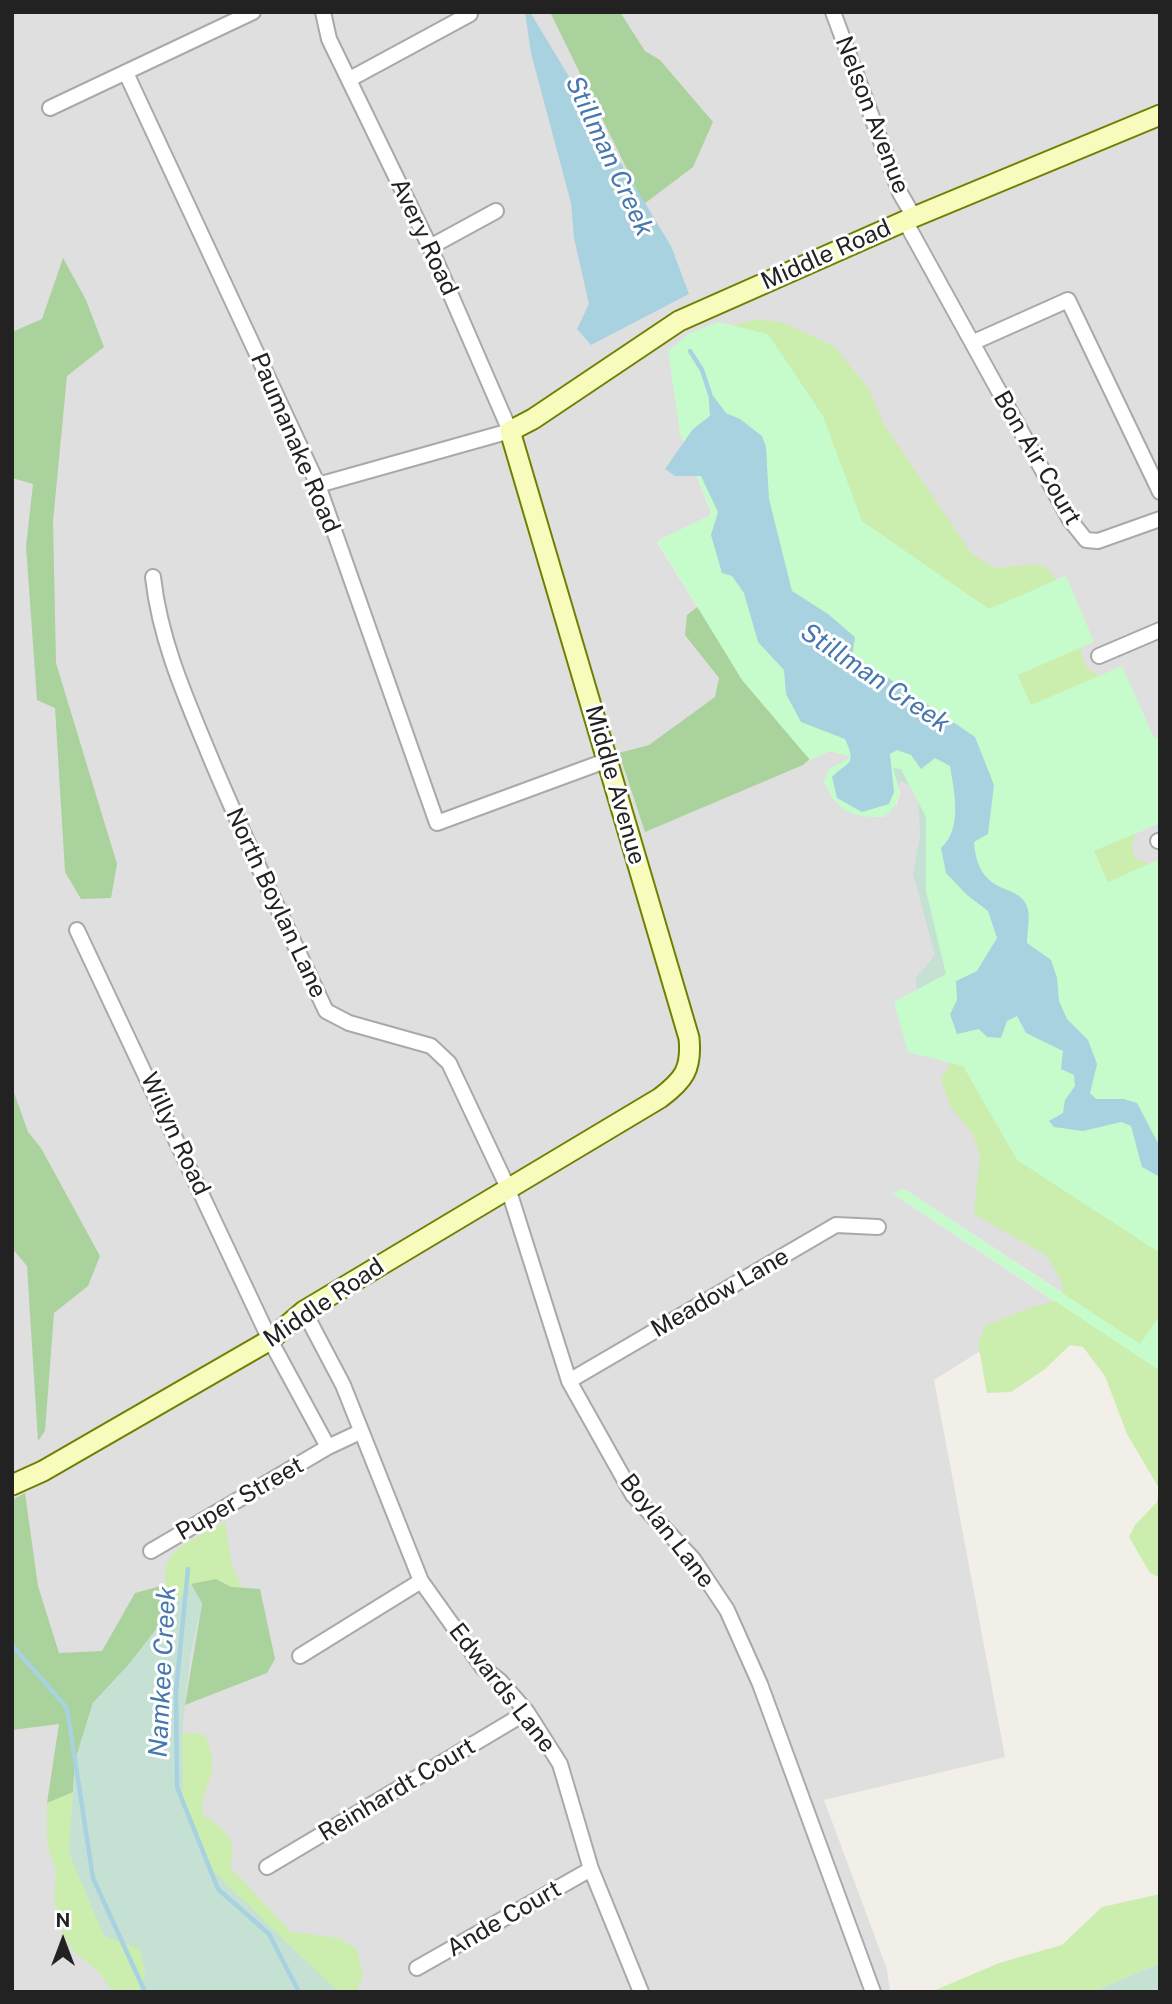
<!DOCTYPE html>
<style>
body{margin:0}
#map{position:relative;width:1172px;height:2004px;overflow:hidden;background:#f2efe8;font-family:"Public Sans",sans-serif}
canvas{display:block}
.frame{position:absolute;inset:0;border:14px solid #222;pointer-events:none}
.north{position:absolute;left:28px;top:1906px;width:70px;height:70px;-webkit-text-stroke:5px #fff;paint-order:stroke;rotate:0deg;font-size:19px;font-weight:700;line-height:28px;text-align:center;color:#222}
.north::after{content:'';display:block;margin:auto;width:24px;height:32px;background:#222;clip-path:polygon(50% 0,100% 100%,50% 72%,0 100%)}
</style>
<div id="map">
<canvas width="1172" height="2004"></canvas>
<div class="frame"></div>
<div class="north">N</div>
</div>
<script>
const context = document.querySelector('canvas').getContext('2d');
context.lineJoin = 'round';
function paint(path, color) {
  context.fillStyle = color;
  context.fill(path, 'evenodd');
}
function strokePath(path, color, width, dash) {
  context.strokeStyle = color;
  context.lineWidth = width;
  context.lineCap = dash ? 'butt' : 'round';
  context.setLineDash(dash || []);
  context.stroke(path);
}
function drawText(font, color, halo, rows, align = 'center') {
  context.font = font + ' "Public Sans",sans-serif';
  context.lineWidth = 6;
  context.setLineDash([]);
  context.textBaseline = 'middle';
  context.strokeStyle = halo;
  context.fillStyle = color;
  for (const [text, x, y, turn = 0] of rows) {
    context.save();
    context.translate(x, y);
    context.rotate((+turn || 0) * Math.PI / 180);
    context.textAlign = isNaN(turn) ? turn : align;
    if (halo) context.strokeText(text, 0, 0);
    context.fillText(text, 0, 0);
    context.restore();
  }
}
const residential = new Path2D(`
 M 12,12 L 1160,12 L 1160,736 L 1154,739 L 1031,705 L 1065,576 L 989,609 L 680,433 L 712,515 L 657,542 L 742,680 L 809,759 L 830,751 L 848,755 L 851,757 L 841,765 L 897,805 L 900,792 L 892,768 L 901,769 L 914,790 L 926,817 L 963,1066 L 1141,1344 L 904,1189 L 892,1193 L 1057,1303 L 934,1380 L 1005,1757 L 824,1800 L 887,1969 L 890,1992 L 12,1992 Z
 M 1160,823 L 1160,859 L 1107,882 L 1094,851 Z`);
const grass = new Path2D(`
 M 756,319 L 781,322 L 834,346 L 868,388 L 885,426 L 971,553 L 994,568 L 1038,564 L 1048,569 L 1061,587 L 1086,667 L 1111,685 L 1140,820 L 1132,844 L 1134,858 L 1156,867 L 1142,953 L 867,548 L 707,333 Z
 M 954,1056 L 1160,1177 L 1160,1578 L 1150,1573 L 1129,1537 L 1135,1525 L 1157,1502 L 1159,1488 L 1127,1434 L 1105,1376 L 1083,1347 L 1070,1345 L 1045,1369 L 1011,1392 L 987,1393 L 978,1343 L 985,1326 L 1024,1310 L 1064,1298 L 1061,1281 L 1047,1256 L 974,1214 L 980,1155 L 973,1134 L 951,1108 L 941,1080 Z
 M 225,1522 L 232,1566 L 242,1588 L 231,1587 L 216,1579 L 192,1584 L 171,1611 C 154,1549 176,1550 225,1522 Z
 M 182,1733 L 204,1734 C 227,1779 195,1787 204,1816 C 227,1831 237,1838 230,1867 L 291,1932 L 340,1938 L 357,1950 L 363,1976 L 356,1992 L 338,1992 L 212,1870 L 183,1800 Z
 M 73,1792 L 69,1853 L 140,1949 L 145,1971 L 141,1992 L 113,1992 L 98,1971 L 72,1950 L 62,1932 L 54,1896 L 56,1870 L 47,1844 L 47,1803 Z
 M 1160,1894 L 1160,1963 L 1092,1992 L 931,1992 L 999,1963 L 1062,1945 L 1102,1907 Z`);
const forest = new Path2D(`
 M 550,12 L 620,12 L 645,51 L 660,60 L 713,122 L 693,167 L 644,204 Z
 M 63,258 L 86,300 L 104,347 L 67,376 L 53,521 L 56,663 L 117,864 L 111,898 L 81,899 L 65,872 L 55,708 L 37,700 L 26,546 L 33,484 L 12,478 L 12,332 L 42,319 Z
 M 700,605 L 824,746 L 803,765 L 645,832 L 619,753 L 649,745 L 715,697 L 719,678 L 685,635 L 687,615 Z
 M 12,1087 L 28,1132 L 41,1148 L 100,1256 L 88,1286 L 54,1313 L 45,1431 L 38,1441 L 27,1266 L 12,1248 Z
 M 25,1493 L 38,1586 L 59,1653 L 102,1651 L 135,1593 L 164,1585 L 171,1611 L 132,1661 L 93,1703 L 75,1761 L 73,1792 L 47,1803 L 59,1724 L 12,1730 L 12,1500 Z
 M 216,1579 L 231,1587 L 260,1589 L 275,1659 L 267,1673 L 185,1705 L 202,1604 L 191,1584 Z`);
const wetland = new Path2D(`
 M 897,750 L 911,755 L 921,768 L 935,757 L 950,765 C 954,792 963,828 941,849 L 946,873 L 967,895 L 988,911 L 997,939 L 977,972 L 956,981 L 957,1000 L 950,1014 L 924,1017 L 918,1011 L 916,978 L 935,955 L 913,874 L 920,836 L 918,789 L 901,781 L 894,792 L 890,754 Z
 M 191,1584 L 202,1603 L 190,1657 L 182,1733 L 183,1800 L 212,1870 L 338,1992 L 141,1992 L 145,1971 L 140,1949 L 104,1936 L 69,1853 L 75,1761 L 93,1703 L 129,1664 Z
 M 1160,1963 L 1160,1992 L 1092,1992 Z`);
const park = new Path2D(`
 M 718,322 L 768,334 L 823,416 L 862,521 L 989,609 L 1066,576 L 1094,642 L 1018,675 L 1031,705 L 1122,666 L 1154,738 L 1160,736 L 1160,823 L 1094,851 L 1108,882 L 1160,859 L 1160,1253 L 1017,1160 L 963,1066 L 908,1052 L 894,1002 L 946,974 L 926,891 L 926,817 L 901,769 L 893,768 C 900,792 905,799 884,817 C 852,817 838,813 824,782 L 829,769 L 851,757 L 830,751 L 810,760 L 742,680 L 657,541 L 712,514 L 680,433 L 668,351 L 688,334 Z
 M 904,1189 L 1140,1344 L 1160,1315 L 1160,1371 L 892,1193 Z`);
const water = new Path2D(`
 M 525,12 L 530,12 L 671,246 L 689,294 L 591,345 L 577,329 L 589,304 L 574,238 L 571,203 L 531,53 Z
 M 708,389 L 726,413 L 740,419 L 762,436 L 766,447 L 769,499 L 792,591 L 828,614 L 855,637 L 851,663 L 858,668 L 869,665 L 975,737 L 994,785 L 988,834 L 974,842 C 978,901 1022,880 1028,910 C 1030,920 1027,933 1027,943 L 1051,960 L 1057,978 L 1059,1001 L 1067,1019 L 1088,1040 L 1097,1064 L 1090,1093 L 1096,1099 L 1124,1099 L 1137,1103 L 1160,1147 L 1160,1177 L 1142,1167 L 1131,1126 L 1121,1122 L 1083,1131 L 1054,1127 L 1049,1121 L 1063,1113 L 1065,1100 L 1075,1086 L 1074,1075 L 1061,1069 L 1063,1051 L 1026,1033 L 1017,1016 L 1007,1021 L 1001,1038 L 987,1037 L 979,1029 L 957,1034 L 950,1014 L 957,1000 L 956,981 L 977,971 L 997,938 L 988,911 L 967,895 L 946,873 L 941,848 C 963,828 954,792 950,766 L 935,758 L 921,769 L 911,755 L 897,750 L 890,754 L 894,792 L 889,804 L 862,812 L 837,798 L 832,777 C 849,760 857,766 845,739 L 801,722 L 786,694 L 784,670 L 758,642 L 744,593 L 732,576 L 722,573 L 711,535 L 718,512 L 701,476 L 675,476 L 665,469 L 693,429 L 710,416 Z`);
const stream = new Path2D(`
 M 690,351 L 702,370 L 710,394
 M 188,1569 L 176,1691 L 177,1787 L 218,1889 L 269,1934 L 299,1992
 M 12,1645 L 67,1708 L 93,1878 L 145,1992`);
const minor = new Path2D(`
 M 833,12 L 900,193 L 914,217
 M 126,73 L 318,485 L 437,823 L 608,760
 M 350,79 L 470,14
 M 50,108 L 253,12
 M 905,221 L 1070,520 L 1086,540 L 1098,541 L 1160,519
 M 430,247 L 496,211
 M 974,342 L 1068,300 L 1160,492
 M 318,485 L 510,431 L 430,247 L 329,39 L 323,12
 M 153,577 C 160,640 185,696 209,754 C 245,841 286,926 326,1011 L 349,1023 L 431,1046 L 449,1063 L 508,1188 L 569,1381 L 633,1495 L 693,1559 L 727,1610 L 760,1684 L 873,1992
 M 1099,656 L 1160,630
 M 1158,841 L 1160,841
 M 77,930 L 270,1340 L 328,1447
 M 304,1311 L 343,1385 L 421,1581 L 483,1668 L 500,1681 L 527,1712 L 560,1764 L 591,1869 L 641,1992
 M 569,1381 L 836,1225 L 878,1227
 M 151,1551 L 328,1447 L 360,1432
 M 300,1656 L 421,1581
 M 267,1867 L 527,1712
 M 417,1968 L 591,1869`);
const secondary = new Path2D(`
 M 12,1485 L 43,1471 L 270,1340 L 304,1311 L 660,1098 C 684,1080 692,1069 689,1038 L 510,431 L 533,419 L 679,321 L 914,217 L 1160,115`);
const streetNames = [
 ["Nelson Avenue",872,115,69],
 ["Avery Road",424,237,65],
 ["Middle Road",826,255,-24],
 ["Paumanake Road",295,443,67],
 ["Bon Air Court",1037,458,60],
 ["Middle Avenue",615,785,74],
 ["North Boylan Lane",276,903,65],
 ["Willyn Road",175,1134,65],
 ["Meadow Lane",720,1293,-30],
 ["Middle Road",324,1303,-34],
 ["Puper Street",240,1499,-30],
 ["Boylan Lane",667,1531,52],
 ["Edwards Lane",502,1688,52],
 ["Reinhardt Court",397,1790,-31],
 ["Ande Court",504,1919,-30]
];
const waterNames = [
 ["Stillman Creek",609,156,65],
 ["Stillman Creek",875,678,34],
 ["Namkee Creek",163,1672,-87]
];
paint(residential, '#e0dfdf');
paint(grass, '#cbedad');
paint(forest, '#aad29c');
paint(wetland, '#c5e1d4');
paint(park, '#c6fccb');
paint(water, '#a8d2e0');
strokePath(stream, '#a8d2e0', 4.5);
strokePath(minor, '#a9a9a9', 18);
strokePath(secondary, '#6f8001', 23);
strokePath(minor, '#fff', 14);
strokePath(secondary, '#f7fcbc', 19);
drawText('24px', '#222', '#fff', streetNames);
drawText('italic 26px', '#4678ae', '#fff', waterNames);
</script>
